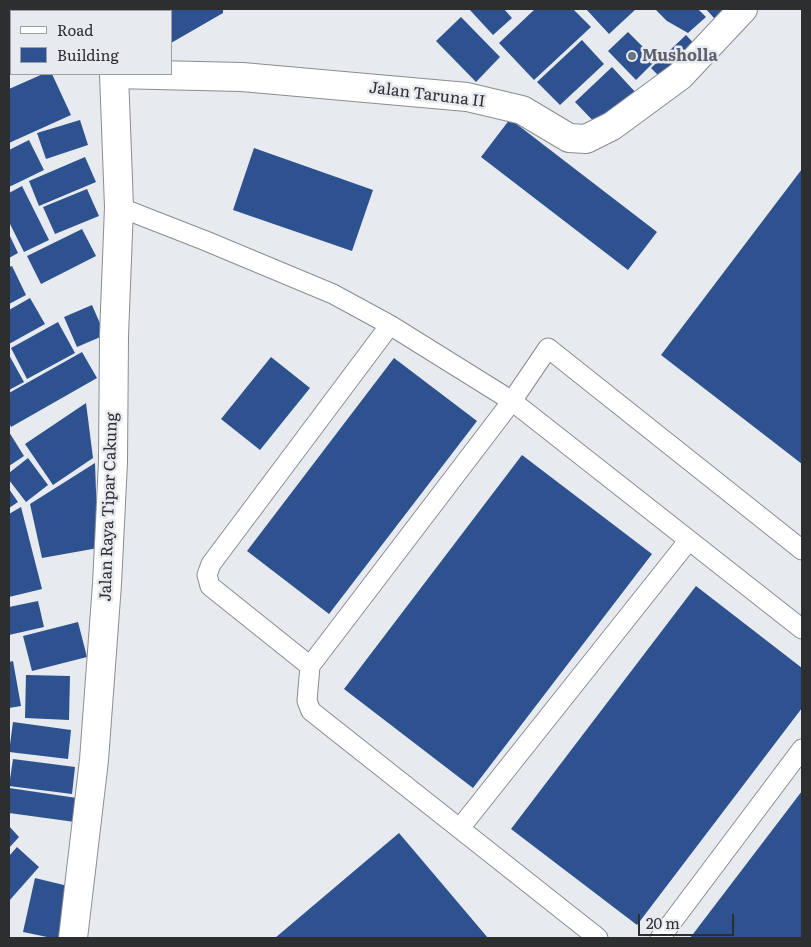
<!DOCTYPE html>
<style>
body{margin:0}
#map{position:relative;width:811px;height:947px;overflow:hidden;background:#e7eaee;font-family:Literata,serif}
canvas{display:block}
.frame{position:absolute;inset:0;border:10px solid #2d2e30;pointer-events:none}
.legend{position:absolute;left:10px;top:10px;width:162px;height:65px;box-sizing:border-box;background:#e7eaee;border:1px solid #9d9fa2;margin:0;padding:6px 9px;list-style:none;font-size:15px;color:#2d2e30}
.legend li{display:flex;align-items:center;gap:10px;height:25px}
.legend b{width:25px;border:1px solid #9d9fa2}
.scale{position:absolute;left:638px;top:914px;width:96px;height:22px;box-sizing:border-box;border:2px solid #2d2e30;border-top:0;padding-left:6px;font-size:15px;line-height:18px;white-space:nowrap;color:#2d2e30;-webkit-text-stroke:4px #e7eaee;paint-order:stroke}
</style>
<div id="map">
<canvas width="811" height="947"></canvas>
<div class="frame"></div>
<ul class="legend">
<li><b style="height:6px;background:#fff"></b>Road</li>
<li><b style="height:14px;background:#2e528f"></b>Building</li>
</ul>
<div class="scale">20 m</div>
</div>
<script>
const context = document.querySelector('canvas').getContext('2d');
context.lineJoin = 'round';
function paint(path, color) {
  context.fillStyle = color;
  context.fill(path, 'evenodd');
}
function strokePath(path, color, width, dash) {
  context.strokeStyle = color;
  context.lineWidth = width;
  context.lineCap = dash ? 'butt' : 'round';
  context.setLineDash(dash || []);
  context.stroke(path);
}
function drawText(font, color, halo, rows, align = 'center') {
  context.font = font + ' Literata,serif';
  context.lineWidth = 5;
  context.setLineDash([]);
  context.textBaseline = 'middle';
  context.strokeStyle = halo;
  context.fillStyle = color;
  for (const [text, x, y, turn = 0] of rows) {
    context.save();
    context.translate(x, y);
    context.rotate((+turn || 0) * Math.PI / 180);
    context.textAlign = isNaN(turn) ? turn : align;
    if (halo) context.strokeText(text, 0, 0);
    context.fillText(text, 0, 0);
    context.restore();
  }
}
const building = new Path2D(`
 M 147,9 L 223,9 L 223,13 L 171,43 L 171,11 L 147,11 Z
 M 469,9 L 504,9 L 512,18 L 493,35 Z
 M 535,9 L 573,9 L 591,27 L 534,80 L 499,43 Z
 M 586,9 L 636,9 L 609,34 Z
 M 655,9 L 698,9 L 706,17 L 688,33 L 667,21 Z
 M 706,9 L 730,9 L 721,26 Z
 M 461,17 L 500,57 L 476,82 L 436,41 Z
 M 628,32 L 656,60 L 636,80 L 608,51 Z
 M 686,35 L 701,51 L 666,83 L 651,68 Z
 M 582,40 L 604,64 L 560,105 L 537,82 Z
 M 612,67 L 638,95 L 601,129 L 575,102 Z
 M 43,74 L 52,74 L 71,115 L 9,143 L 9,89 Z
 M 510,119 L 657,232 L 628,270 L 481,157 Z
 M 80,120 L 88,145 L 46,159 L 37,133 Z
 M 29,140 L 44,170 L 9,187 L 9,150 Z
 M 254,148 L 373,190 L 352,251 L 233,210 Z
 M 85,157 L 96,182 L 39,206 L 29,181 Z
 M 802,169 L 802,464 L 661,355 Z
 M 22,186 L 49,240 L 24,252 L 9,222 L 9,193 Z
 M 87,189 L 99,216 L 55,234 L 43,207 Z
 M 82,229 L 96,256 L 41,284 L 27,256 Z
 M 9,234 L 18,253 L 9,258 Z
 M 12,266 L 26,295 L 9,304 L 9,267 Z
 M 30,298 L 45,324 L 9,344 L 9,310 Z
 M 92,305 L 105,335 L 77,347 L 64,317 Z
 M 58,322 L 75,353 L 27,379 L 11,348 Z
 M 82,352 L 97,378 L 11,427 L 9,423 L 9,393 Z
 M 9,355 L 24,382 L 9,390 Z
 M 271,357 L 310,388 L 260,450 L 221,419 Z
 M 394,358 L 477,421 L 329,614 L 247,551 Z
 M 86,403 L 93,458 L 53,485 L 25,444 Z
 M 9,432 L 24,456 L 9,466 Z
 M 522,455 L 652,554 L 473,788 L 344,689 Z
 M 28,458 L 48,485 L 26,502 L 9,480 L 9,473 Z
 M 95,463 L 98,548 L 42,558 L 30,504 Z
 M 9,489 L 18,502 L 9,508 Z
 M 21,507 L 42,589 L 9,597 L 9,514 Z
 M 696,586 L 802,668 L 802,708 L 637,925 L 511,829 Z
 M 38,601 L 44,627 L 9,635 L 9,607 Z
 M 78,622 L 87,657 L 32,671 L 23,636 Z
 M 13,661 L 21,706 L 9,708 L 9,662 Z
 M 26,675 L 70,676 L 69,720 L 25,718 Z
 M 13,722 L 71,730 L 68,759 L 9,752 Z
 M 13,759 L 75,767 L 72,794 L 9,786 Z
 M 9,788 L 77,798 L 75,822 L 9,813 Z
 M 802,791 L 802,938 L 690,938 Z
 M 9,826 L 19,837 L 9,848 Z
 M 399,833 L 488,938 L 275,938 Z
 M 17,847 L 39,867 L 9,901 L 9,856 Z
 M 35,878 L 72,887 L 61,938 L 52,938 L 23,932 Z`);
const lane = new Path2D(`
 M 119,207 L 206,241 L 333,294 L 390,325 L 512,401 L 802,629
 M 310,666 L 210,586 L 207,575 L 211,564 L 390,325
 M 460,828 L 689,540
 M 598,938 L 311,711 L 307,701 L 310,666 L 512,401 L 548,348 L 802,550
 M 660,938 L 802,749`);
const street = new Path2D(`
 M 114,74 L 242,77 L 467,97 L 522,110 L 569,138 L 586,139 L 612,126 L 680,76 L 743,9`);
const secondary = new Path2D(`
 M 107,9 L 107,11
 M 56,11 L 61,9
 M 9,33 L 11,32
 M 73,938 L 94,760 L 107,584 L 113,462 L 114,336 L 119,207 L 114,74`);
const markers = [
 [632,56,5,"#6b7280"]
];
const worshipNames = [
 ["Musholla",642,56]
];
const streetNames = [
 ["Jalan Taruna II",427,95,7],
 ["Jalan Raya Tipar Cakung",109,507,-88]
];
paint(building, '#2e528f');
strokePath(lane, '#8a8c8f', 21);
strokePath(street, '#8a8c8f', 30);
strokePath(secondary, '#8a8c8f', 30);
strokePath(lane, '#fff', 19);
strokePath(street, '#fff', 28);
strokePath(secondary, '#fff', 28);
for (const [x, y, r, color] of markers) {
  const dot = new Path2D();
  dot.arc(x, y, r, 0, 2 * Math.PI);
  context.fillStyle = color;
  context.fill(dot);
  strokePath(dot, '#e7eaee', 2);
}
drawText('bold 16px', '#5b616d', '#e7eaee', worshipNames, 'left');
drawText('16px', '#2d2e30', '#e7eaee', streetNames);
</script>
